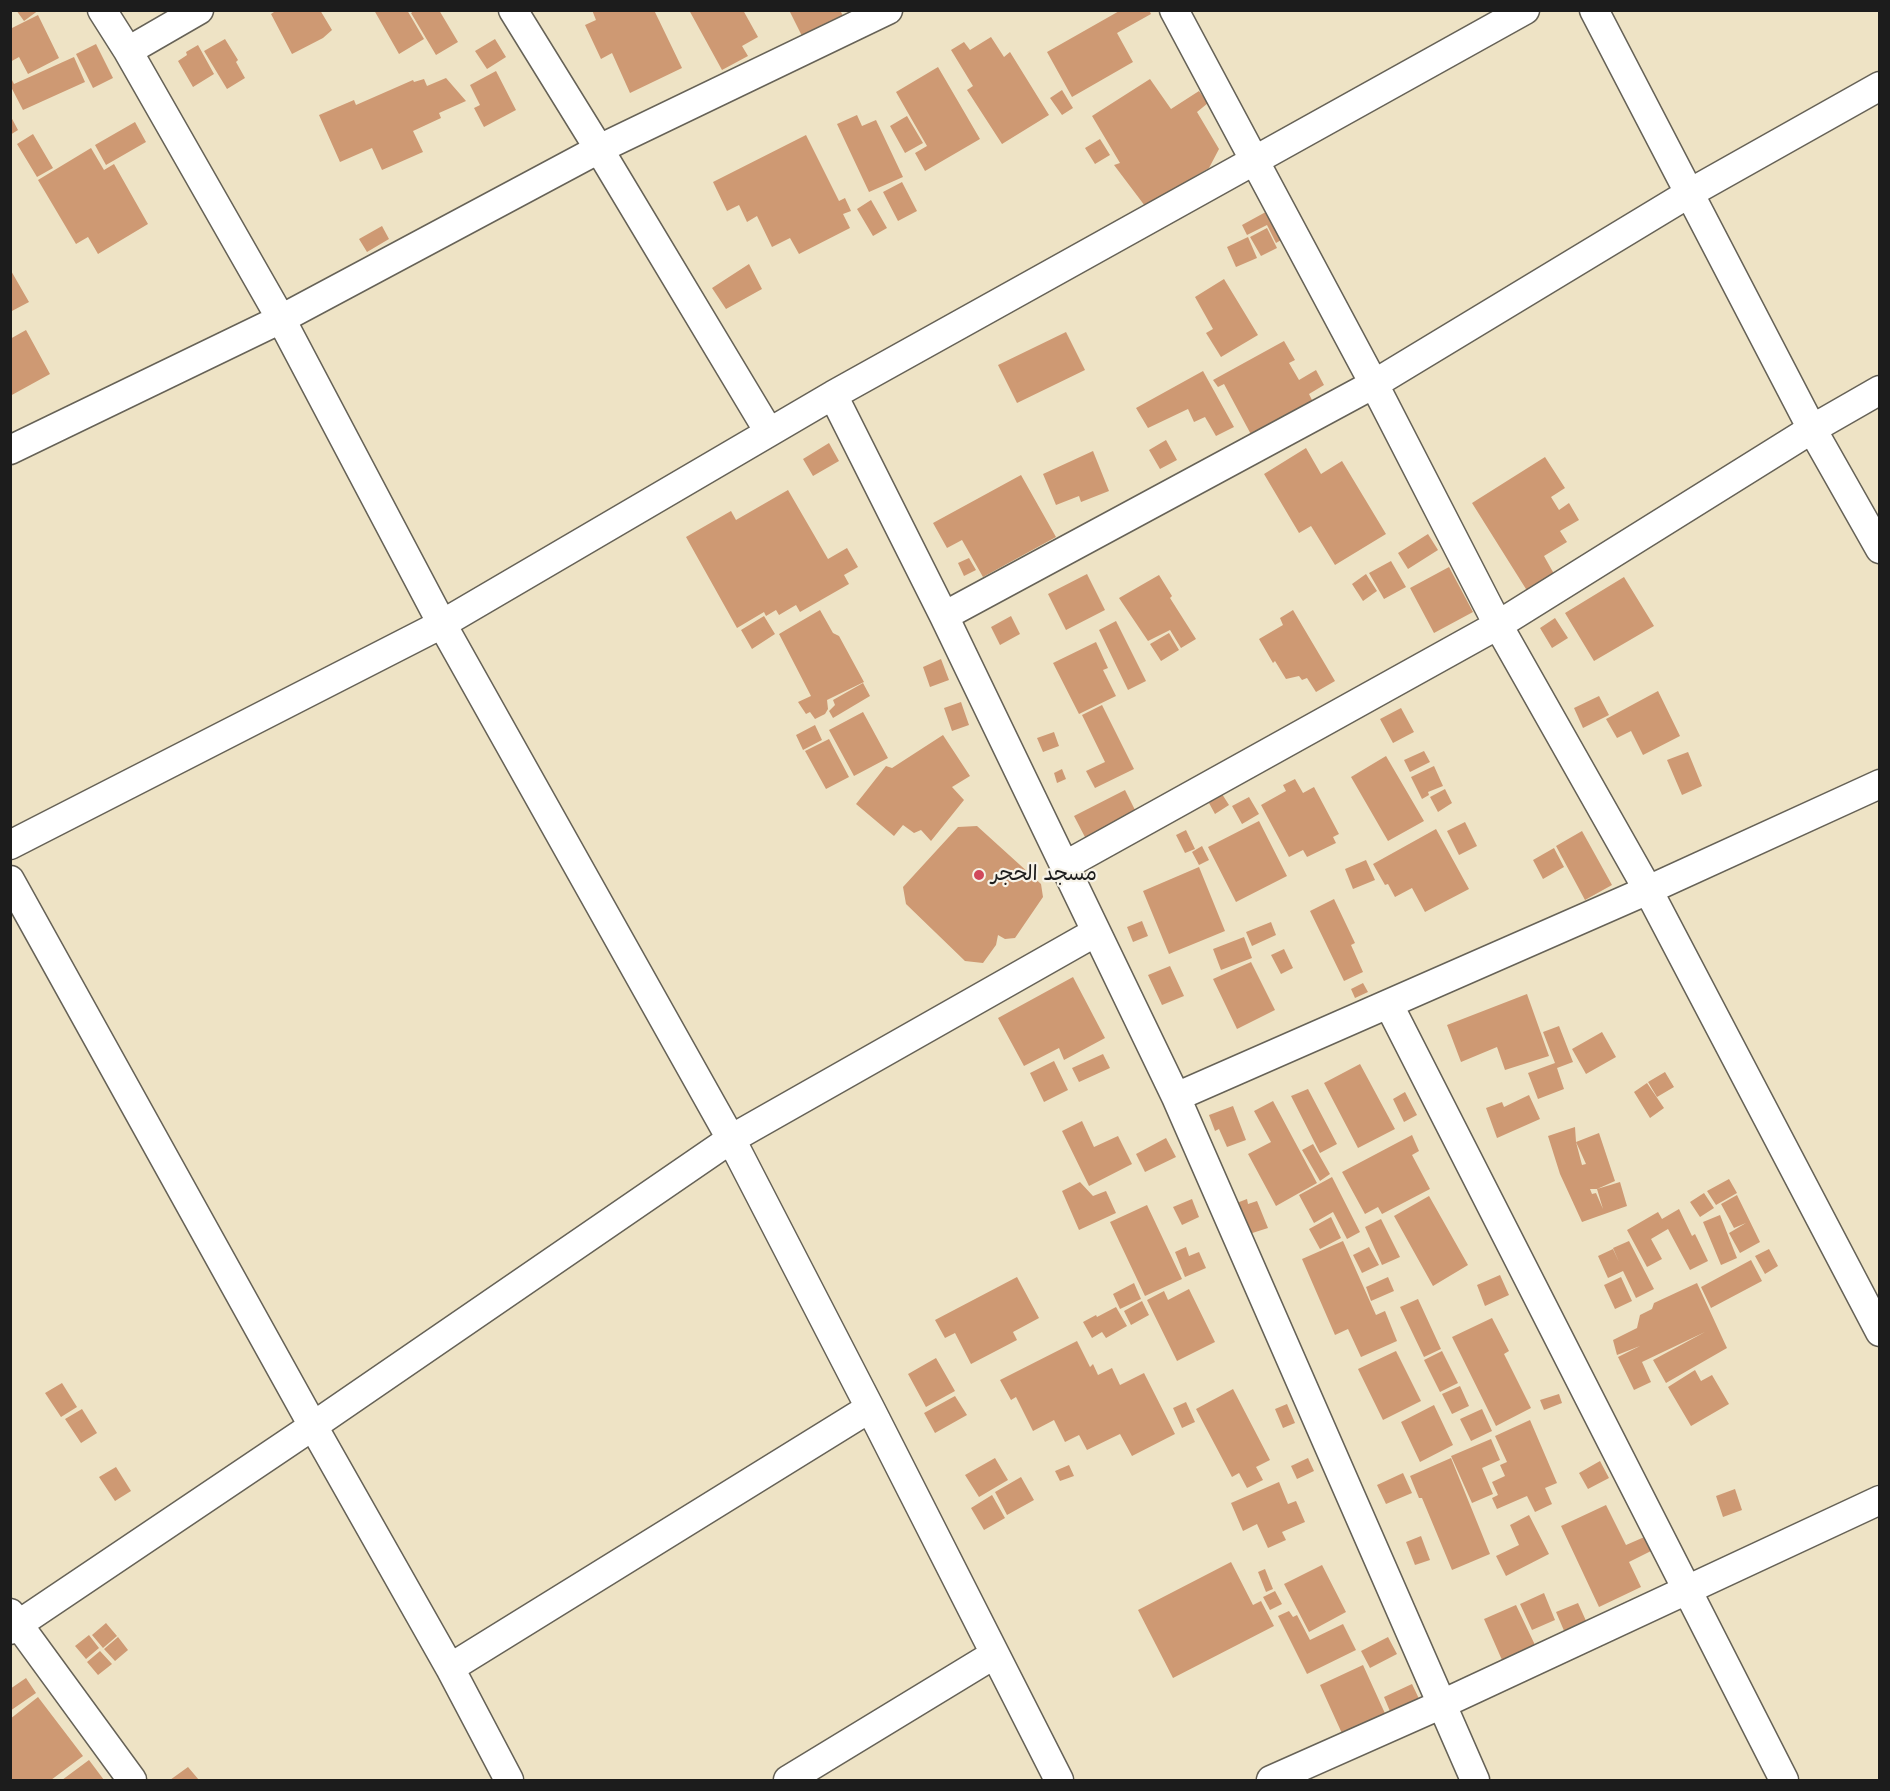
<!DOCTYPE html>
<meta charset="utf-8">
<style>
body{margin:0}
#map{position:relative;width:1890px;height:1791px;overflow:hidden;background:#eee3c5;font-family:Sriracha,sans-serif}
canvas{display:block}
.frame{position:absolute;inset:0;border:12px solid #1c1c1c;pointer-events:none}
</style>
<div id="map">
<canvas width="1890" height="1791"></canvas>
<div class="frame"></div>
</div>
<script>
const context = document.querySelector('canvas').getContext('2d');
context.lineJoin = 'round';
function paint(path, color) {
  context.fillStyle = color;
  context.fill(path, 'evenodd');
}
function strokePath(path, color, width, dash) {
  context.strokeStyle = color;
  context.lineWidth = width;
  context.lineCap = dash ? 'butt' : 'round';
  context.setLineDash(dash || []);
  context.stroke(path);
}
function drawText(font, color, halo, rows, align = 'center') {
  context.font = font + ' Sriracha,"Playpen Sans Arabic",sans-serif';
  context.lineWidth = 4.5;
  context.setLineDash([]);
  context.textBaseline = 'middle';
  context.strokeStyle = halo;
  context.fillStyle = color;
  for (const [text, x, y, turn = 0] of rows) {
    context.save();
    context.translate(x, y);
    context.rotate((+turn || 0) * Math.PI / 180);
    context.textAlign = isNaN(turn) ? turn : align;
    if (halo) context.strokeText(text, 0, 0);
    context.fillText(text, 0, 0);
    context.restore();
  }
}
const building = new Path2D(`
 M 16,10 L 39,10 L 24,21 Z
 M 277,10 L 320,10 L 332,30 L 323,38 L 292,54 L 271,14 Z
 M 374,10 L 407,10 L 424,39 L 399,54 Z
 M 415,10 L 439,10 L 458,42 L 436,55 L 411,13 Z
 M 592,10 L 654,10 L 682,68 L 630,93 L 612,53 L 601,59 L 585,25 L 596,20 Z
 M 689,10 L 743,10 L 758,37 L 742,46 L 748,56 L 722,70 Z
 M 789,10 L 840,10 L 843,16 L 802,36 Z
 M 1121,10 L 1149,10 L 1151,14 L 1117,33 L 1133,62 L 1072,97 L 1047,52 Z
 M 38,15 L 59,58 L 28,74 L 19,57 L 10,62 L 10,29 Z
 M 991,37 L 1004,57 L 1010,52 L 1049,115 L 1002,144 L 967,90 L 973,86 L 951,50 L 964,42 L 970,50 Z
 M 225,39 L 238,60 L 236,62 L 245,78 L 227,89 L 204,51 Z
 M 495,39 L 506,57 L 487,69 L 475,51 Z
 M 96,44 L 113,78 L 93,88 L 76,54 Z
 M 198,45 L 214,74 L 193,87 L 178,61 L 187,55 L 186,52 Z
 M 74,57 L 85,82 L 23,110 L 10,85 L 10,76 L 14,84 Z
 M 938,67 L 980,139 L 925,171 L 915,153 L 927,146 L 896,92 Z
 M 496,71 L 516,110 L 484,127 L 474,108 L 480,105 L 470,85 Z
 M 446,78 L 466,101 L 439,113 L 441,118 L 413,131 L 423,152 L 382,170 L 372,148 L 340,162 L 319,115 L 354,100 L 356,105 L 413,80 L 414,82 L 424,79 L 427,86 Z
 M 1150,79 L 1171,109 L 1199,91 L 1208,103 L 1197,112 L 1219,149 L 1209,168 L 1145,206 L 1114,165 L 1120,163 L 1092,116 Z
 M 1062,90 L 1073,108 L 1062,115 L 1050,98 Z
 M 10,115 L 18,130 L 10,135 Z
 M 857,115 L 862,126 L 876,120 L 903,177 L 869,192 L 837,124 Z
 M 907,116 L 923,143 L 905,153 L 890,126 Z
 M 135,122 L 146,142 L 106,165 L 95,145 Z
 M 33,134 L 53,168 L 37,177 L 17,144 Z
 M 806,135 L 839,201 L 845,198 L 851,211 L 843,214 L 850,228 L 799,254 L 790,238 L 772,247 L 757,216 L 747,222 L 739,205 L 727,211 L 713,182 Z
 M 1100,139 L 1110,155 L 1095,164 L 1085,148 Z
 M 91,148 L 104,170 L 114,164 L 148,224 L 98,254 L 88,237 L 76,244 L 38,180 Z
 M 902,182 L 917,211 L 898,221 L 883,192 Z
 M 871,200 L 887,228 L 873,236 L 857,209 Z
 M 1273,208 L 1288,236 L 1276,243 L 1267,225 L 1247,235 L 1242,225 Z
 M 382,226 L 389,239 L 367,252 L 359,239 Z
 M 1267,228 L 1277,248 L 1261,256 L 1250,237 Z
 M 1248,237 L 1257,258 L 1236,267 L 1227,247 Z
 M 749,264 L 762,289 L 726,309 L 712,288 Z
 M 10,269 L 29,302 L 10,312 Z
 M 1224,279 L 1258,335 L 1221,357 L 1206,333 L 1213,329 L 1195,297 Z
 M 26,330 L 50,374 L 10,396 L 10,339 Z
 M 1066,332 L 1085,370 L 1017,403 L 998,365 Z
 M 1284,341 L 1295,360 L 1289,363 L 1299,380 L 1316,370 L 1324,385 L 1309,394 L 1315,406 L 1254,440 L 1224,384 L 1218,387 L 1213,380 Z
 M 1203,371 L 1234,427 L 1216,436 L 1205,417 L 1194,422 L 1188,409 L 1148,428 L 1136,408 Z
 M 1166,440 L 1177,460 L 1160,469 L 1149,450 Z
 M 829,443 L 839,461 L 813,476 L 803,459 Z
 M 1306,448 L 1321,474 L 1342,461 L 1386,534 L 1335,565 L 1311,526 L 1299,533 L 1264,474 Z
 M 1093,451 L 1109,491 L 1081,502 L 1079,496 L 1056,505 L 1043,474 Z
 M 1545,457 L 1565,488 L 1551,497 L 1559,510 L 1569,503 L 1579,520 L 1560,531 L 1567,542 L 1544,556 L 1558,581 L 1531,597 L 1472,503 Z
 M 1021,475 L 1056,537 L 983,577 L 962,540 L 947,548 L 933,523 Z
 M 788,490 L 828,559 L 847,548 L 858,567 L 844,575 L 849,584 L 800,612 L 796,605 L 779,615 L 776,610 L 766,616 L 764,612 L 737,628 L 686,537 L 731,511 L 736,520 Z
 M 1428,534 L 1438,550 L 1408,569 L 1398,553 Z
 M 969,558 L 976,570 L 964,576 L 958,563 Z
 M 1391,561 L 1406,587 L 1384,599 L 1369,573 Z
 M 1449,567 L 1473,612 L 1434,633 L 1410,588 Z
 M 1087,574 L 1105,610 L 1066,630 L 1048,594 Z
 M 1366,574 L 1377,591 L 1363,601 L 1352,584 Z
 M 1159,575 L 1172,596 L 1170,598 L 1196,639 L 1181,648 L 1170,630 L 1148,641 L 1119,598 Z
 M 1624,577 L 1654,626 L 1594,661 L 1565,613 Z
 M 820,610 L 833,633 L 839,636 L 864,682 L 827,700 L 828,709 L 825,714 L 815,719 L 810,712 L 806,714 L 798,702 L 811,696 L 779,634 Z
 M 1293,610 L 1335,681 L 1316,692 L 1307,678 L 1302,680 L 1299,676 L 1286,679 L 1275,661 L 1273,663 L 1259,639 L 1283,625 L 1280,618 Z
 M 764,616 L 775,634 L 752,649 L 741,630 Z
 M 1011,616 L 1020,634 L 1000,645 L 991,627 Z
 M 1555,618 L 1568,638 L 1552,648 L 1540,628 Z
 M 1116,621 L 1146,681 L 1128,690 L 1099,630 Z
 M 1169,633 L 1179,650 L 1161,661 L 1150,644 Z
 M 1096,642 L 1108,668 L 1103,670 L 1116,696 L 1079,714 L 1053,663 Z
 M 941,659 L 949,680 L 930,687 L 923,667 Z
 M 863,683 L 870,696 L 833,718 L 829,711 L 835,705 L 833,700 Z
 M 1658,691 L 1680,736 L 1643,755 L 1631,731 L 1617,738 L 1606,719 Z
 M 1599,696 L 1609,715 L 1583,728 L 1574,708 Z
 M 961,702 L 969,725 L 952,731 L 944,708 Z
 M 1102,705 L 1134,769 L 1095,788 L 1086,771 L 1105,762 L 1082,715 Z
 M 1401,708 L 1414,732 L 1393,743 L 1380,719 Z
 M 863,712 L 888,758 L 854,776 L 829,730 Z
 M 815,725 L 822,740 L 803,750 L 796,735 Z
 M 1054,732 L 1059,746 L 1043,752 L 1037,738 Z
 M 943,735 L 970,776 L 952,787 L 964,800 L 931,841 L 921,830 L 914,833 L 903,825 L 894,836 L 856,804 L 886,766 L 892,768 Z
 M 829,739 L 849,777 L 826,789 L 805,751 Z
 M 1424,751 L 1430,762 L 1410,772 L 1404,760 Z
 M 1688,752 L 1702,786 L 1682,795 L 1667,760 Z
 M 1386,756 L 1424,821 L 1388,841 L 1351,777 Z
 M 1434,766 L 1443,786 L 1428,792 L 1429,795 L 1422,799 L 1411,777 Z
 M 1062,769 L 1066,779 L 1057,783 L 1054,773 Z
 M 1295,779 L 1303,793 L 1314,787 L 1339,834 L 1333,837 L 1336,843 L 1307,857 L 1303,850 L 1289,857 L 1261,805 L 1286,791 L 1283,785 Z
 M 1445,789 L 1452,803 L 1438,812 L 1430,797 Z
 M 1125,790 L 1136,812 L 1086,839 L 1074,816 Z
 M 1222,794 L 1229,805 L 1215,814 L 1209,803 Z
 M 1249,797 L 1259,814 L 1242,824 L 1232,806 Z
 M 1259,821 L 1287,876 L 1236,902 L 1208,847 Z
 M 1465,822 L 1477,846 L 1459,855 L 1447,831 Z
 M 977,826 L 1041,884 L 1043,897 L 1015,938 L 1005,939 L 998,935 L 996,945 L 983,963 L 965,961 L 906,904 L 903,887 L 958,827 Z
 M 1436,829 L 1469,889 L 1425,912 L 1412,888 L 1395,897 L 1388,884 L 1385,885 L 1373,864 Z
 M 1186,830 L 1195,849 L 1185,853 L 1176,835 Z
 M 1582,831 L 1612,885 L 1585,900 L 1556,846 Z
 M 1202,846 L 1209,860 L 1199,865 L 1192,852 Z
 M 1554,848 L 1564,867 L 1543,879 L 1533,860 Z
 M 1366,860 L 1375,880 L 1353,889 L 1345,869 Z
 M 1199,867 L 1225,931 L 1169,954 L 1143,891 Z
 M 1334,899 L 1355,943 L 1351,945 L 1363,972 L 1344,981 L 1310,911 Z
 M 1142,921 L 1148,936 L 1133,942 L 1127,927 Z
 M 1271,922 L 1276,935 L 1252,946 L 1246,932 Z
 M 1244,937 L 1252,958 L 1221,970 L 1213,949 Z
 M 1284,949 L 1293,968 L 1281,974 L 1271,955 Z
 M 1251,962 L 1275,1010 L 1237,1029 L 1213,979 Z
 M 1170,966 L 1184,996 L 1162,1005 L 1148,975 Z
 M 1073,977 L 1105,1038 L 1064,1060 L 1059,1048 L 1024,1066 L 998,1018 Z
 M 1363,983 L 1368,992 L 1355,998 L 1351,989 Z
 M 1527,994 L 1549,1056 L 1505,1070 L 1497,1047 L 1461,1062 L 1447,1025 Z
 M 1559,1026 L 1573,1062 L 1557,1068 L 1564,1089 L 1538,1099 L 1528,1073 L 1555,1063 L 1543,1032 Z
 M 1602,1032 L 1616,1057 L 1586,1074 L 1572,1049 Z
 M 1103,1054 L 1110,1068 L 1079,1082 L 1072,1068 Z
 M 1054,1061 L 1068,1090 L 1044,1102 L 1030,1073 Z
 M 1360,1064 L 1395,1129 L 1358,1148 L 1324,1083 Z
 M 1665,1072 L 1674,1087 L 1657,1097 L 1648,1082 Z
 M 1647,1083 L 1664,1108 L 1650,1118 L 1634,1092 Z
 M 1308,1089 L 1337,1144 L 1320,1153 L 1291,1096 Z
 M 1405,1092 L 1417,1115 L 1404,1122 L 1393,1099 Z
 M 1529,1095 L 1540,1119 L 1497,1138 L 1486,1108 L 1502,1102 L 1504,1107 Z
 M 1273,1101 L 1317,1183 L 1276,1206 L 1248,1154 L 1271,1142 L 1254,1111 Z
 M 1233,1106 L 1246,1140 L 1227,1147 L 1219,1129 L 1215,1131 L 1209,1115 Z
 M 1082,1121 L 1094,1147 L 1118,1136 L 1132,1164 L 1089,1186 L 1062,1131 Z
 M 1575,1127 L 1576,1142 L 1599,1133 L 1615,1181 L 1597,1189 L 1620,1182 L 1627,1206 L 1582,1222 L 1560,1174 L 1548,1136 ZM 1576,1142 L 1586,1164 L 1582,1165 ZM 1590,1189 L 1597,1189 L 1603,1209 L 1596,1193 L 1592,1194 Z
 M 1412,1135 L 1419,1151 L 1412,1155 L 1430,1189 L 1382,1214 L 1378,1207 L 1365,1214 L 1342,1172 Z
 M 1166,1138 L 1176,1157 L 1145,1172 L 1136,1154 Z
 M 1313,1144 L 1330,1174 L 1320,1181 L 1302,1150 Z
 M 1332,1177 L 1360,1232 L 1347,1239 L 1333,1212 L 1314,1223 L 1299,1195 Z
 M 1729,1179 L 1737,1193 L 1716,1205 L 1707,1191 Z
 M 1080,1182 L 1093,1196 L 1106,1191 L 1116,1213 L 1079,1230 L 1062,1191 Z
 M 1704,1193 L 1714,1208 L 1700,1217 L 1690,1202 Z
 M 1737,1195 L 1760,1242 L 1740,1253 L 1729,1233 L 1746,1223 L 1734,1228 L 1721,1204 Z
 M 1429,1196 L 1468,1265 L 1433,1286 L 1394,1216 Z
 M 1192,1199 L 1199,1217 L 1182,1225 L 1173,1207 Z
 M 1247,1199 L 1248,1204 L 1257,1201 L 1268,1228 L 1246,1235 L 1234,1204 Z
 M 1147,1205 L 1182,1279 L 1145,1296 L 1110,1222 Z
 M 1679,1209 L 1692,1236 L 1695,1234 L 1708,1261 L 1690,1270 L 1668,1229 L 1651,1239 L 1662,1259 L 1647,1267 L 1627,1230 L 1658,1212 L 1662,1219 Z
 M 1720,1215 L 1737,1258 L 1721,1265 L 1703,1222 Z
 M 1331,1217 L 1341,1238 L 1320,1249 L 1309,1229 Z
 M 1381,1219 L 1400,1257 L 1382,1265 L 1365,1227 Z
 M 1343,1241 L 1376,1315 L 1385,1311 L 1397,1341 L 1361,1357 L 1348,1329 L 1335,1335 L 1302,1259 Z
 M 1629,1241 L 1654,1289 L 1636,1298 L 1623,1271 L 1608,1278 L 1598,1256 L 1613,1249 L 1619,1262 L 1613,1248 Z
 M 1186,1247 L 1189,1256 L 1199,1252 L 1206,1268 L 1185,1277 L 1175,1252 Z
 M 1369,1247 L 1379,1265 L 1362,1273 L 1353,1255 Z
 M 1769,1249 L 1778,1266 L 1765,1274 L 1755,1256 Z
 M 1751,1260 L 1762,1281 L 1711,1308 L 1701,1287 Z
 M 1500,1275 L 1509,1295 L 1485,1306 L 1477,1285 Z
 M 1017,1277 L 1039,1318 L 1013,1332 L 1017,1340 L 971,1364 L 955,1333 L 945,1338 L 935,1320 Z
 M 1388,1277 L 1394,1291 L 1371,1301 L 1366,1287 Z
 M 1621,1277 L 1632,1301 L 1615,1309 L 1604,1285 Z
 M 1134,1283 L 1141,1299 L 1120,1309 L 1113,1294 Z
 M 1697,1283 L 1727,1348 L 1666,1383 L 1653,1360 L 1705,1332 L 1642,1362 L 1651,1382 L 1634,1390 L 1618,1357 L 1640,1346 L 1617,1355 L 1613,1340 L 1637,1328 L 1640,1315 L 1652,1309 L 1654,1303 Z
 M 1189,1289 L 1215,1342 L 1177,1361 L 1147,1300 L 1164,1291 L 1168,1300 Z
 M 1418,1299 L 1441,1349 L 1424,1357 L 1400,1307 Z
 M 1142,1301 L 1149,1315 L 1131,1325 L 1124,1311 Z
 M 1116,1307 L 1127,1326 L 1106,1338 L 1102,1332 L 1092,1338 L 1083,1322 L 1096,1315 L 1097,1317 Z
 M 1492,1318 L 1509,1351 L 1504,1354 L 1531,1408 L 1496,1426 L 1452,1337 Z
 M 1077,1341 L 1090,1367 L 1093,1364 L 1098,1375 L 1112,1368 L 1120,1385 L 1144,1373 L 1175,1434 L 1132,1456 L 1120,1434 L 1087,1450 L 1079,1435 L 1065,1442 L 1054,1420 L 1033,1431 L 1016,1397 L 1011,1400 L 1000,1380 Z
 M 1396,1351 L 1421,1401 L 1383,1420 L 1358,1369 Z
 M 1442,1351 L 1458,1383 L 1440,1392 L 1424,1360 Z
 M 936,1358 L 955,1391 L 926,1407 L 908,1374 Z
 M 1695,1370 L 1701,1381 L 1712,1375 L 1729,1404 L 1691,1426 L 1668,1387 Z
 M 62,1383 L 77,1407 L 61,1417 L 45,1393 Z
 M 1460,1386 L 1469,1406 L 1452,1414 L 1442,1394 Z
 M 1233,1389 L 1270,1460 L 1256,1467 L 1263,1480 L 1247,1488 L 1239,1473 L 1232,1477 L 1196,1409 Z
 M 1559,1394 L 1562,1403 L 1544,1410 L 1540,1400 Z
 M 955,1396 L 967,1415 L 935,1433 L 924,1413 Z
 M 1186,1402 L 1195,1422 L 1182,1428 L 1173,1408 Z
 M 1287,1404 L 1295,1423 L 1283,1428 L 1275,1409 Z
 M 1434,1405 L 1453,1445 L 1420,1462 L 1401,1422 Z
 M 82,1409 L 97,1433 L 81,1443 L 65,1419 Z
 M 1482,1409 L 1492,1431 L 1471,1441 L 1460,1419 Z
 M 1530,1420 L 1557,1483 L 1545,1488 L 1552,1504 L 1535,1512 L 1527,1496 L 1497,1509 L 1492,1498 L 1498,1495 L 1492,1482 L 1505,1476 L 1500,1465 L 1507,1462 L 1495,1436 Z
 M 1491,1439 L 1500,1460 L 1482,1468 L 1493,1494 L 1472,1503 L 1451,1456 Z
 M 995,1458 L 1008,1480 L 979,1497 L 965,1475 Z
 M 1308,1458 L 1314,1471 L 1297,1479 L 1291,1466 Z
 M 1451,1458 L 1490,1554 L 1452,1570 L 1422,1498 L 1419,1498 L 1410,1476 Z
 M 1600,1461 L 1609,1478 L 1588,1489 L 1579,1473 Z
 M 1069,1465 L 1074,1476 L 1060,1481 L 1055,1471 Z
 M 116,1467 L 131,1491 L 115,1501 L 99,1477 Z
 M 1403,1473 L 1412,1493 L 1386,1504 L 1377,1485 Z
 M 1021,1477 L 1034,1500 L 1007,1515 L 995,1492 Z
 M 1279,1482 L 1288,1504 L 1296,1501 L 1305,1522 L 1282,1532 L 1286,1540 L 1268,1548 L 1257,1524 L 1243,1531 L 1231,1503 Z
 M 1735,1489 L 1742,1510 L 1723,1517 L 1716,1496 Z
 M 992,1495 L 1005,1518 L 984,1530 L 971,1508 Z
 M 1606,1505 L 1626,1545 L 1649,1535 L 1655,1549 L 1629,1562 L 1641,1587 L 1599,1607 L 1561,1526 Z
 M 1529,1515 L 1549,1554 L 1506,1576 L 1496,1556 L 1519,1545 L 1510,1525 Z
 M 1421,1536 L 1430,1560 L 1415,1565 L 1406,1542 Z
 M 1231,1562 L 1253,1605 L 1261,1601 L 1274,1626 L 1173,1678 L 1138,1610 Z
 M 1322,1565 L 1346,1612 L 1309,1632 L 1284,1584 Z
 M 1265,1569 L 1273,1589 L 1266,1592 L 1258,1572 Z
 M 1275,1591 L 1282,1604 L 1270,1610 L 1263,1597 Z
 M 1544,1593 L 1555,1620 L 1532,1630 L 1520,1604 Z
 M 1578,1603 L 1587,1623 L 1565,1633 L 1556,1612 Z
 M 1516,1605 L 1535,1645 L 1502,1660 L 1484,1619 Z
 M 1289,1611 L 1293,1617 L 1297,1615 L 1310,1640 L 1343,1624 L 1356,1650 L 1307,1674 L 1278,1616 Z
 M 106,1623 L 117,1636 L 103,1648 L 92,1635 Z
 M 89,1635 L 99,1648 L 86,1659 L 75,1646 Z
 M 118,1637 L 128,1650 L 115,1661 L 104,1649 Z
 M 1388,1637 L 1397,1654 L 1370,1668 L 1361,1651 Z
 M 100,1651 L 112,1664 L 98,1675 L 87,1662 Z
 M 1363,1665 L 1388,1720 L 1345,1740 L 1320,1685 Z
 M 26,1678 L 36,1693 L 10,1711 L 10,1689 Z
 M 1412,1684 L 1421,1703 L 1392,1716 L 1384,1697 Z
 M 38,1697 L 83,1756 L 51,1780 L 10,1780 L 10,1719 Z
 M 89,1760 L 104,1780 L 62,1780 Z
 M 188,1767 L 199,1780 L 170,1780 Z`);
const street = new Path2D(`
 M 102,10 L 128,51 L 281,319 L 442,624 L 731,1139 L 870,1408 L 1059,1780
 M 513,10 L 599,149 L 769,432
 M 1174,10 L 1374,384 L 1498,625 L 1648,890 L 1880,1332
 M 1594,10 L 1812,429 L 1880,549
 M 128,51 L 199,10
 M 833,395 L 944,616 L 1176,1097 L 1475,1780
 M 10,450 L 281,319 L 599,149 L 888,10
 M 944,616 L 1374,384 L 1688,194 L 1880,86
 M 10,845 L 442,624 L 833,395 L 1525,10
 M 1064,866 L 1498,625 L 1812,429 L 1880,390
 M 10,880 L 313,1426 L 450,1668 L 509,1780
 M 1389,1005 L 1784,1780
 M 1176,1097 L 1648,890 L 1880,784
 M 10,1613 L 132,1780
 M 10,1630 L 313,1426 L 731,1139 L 1096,932
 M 450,1668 L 870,1408
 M 788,1780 L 995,1654
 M 1271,1780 L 1440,1705 L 1880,1500`);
const markers = [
 [979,875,6,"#d1495b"]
];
const poiNames = [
 ["مسجد الحجر",991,875]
];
paint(building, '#ce9973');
strokePath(street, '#666257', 31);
strokePath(street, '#fff', 28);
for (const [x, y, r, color] of markers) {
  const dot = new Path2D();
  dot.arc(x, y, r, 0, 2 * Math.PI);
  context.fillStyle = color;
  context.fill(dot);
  strokePath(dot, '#f7f3e8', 2);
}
drawText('21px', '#1c1c1c', '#f7f3e8', poiNames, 'left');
</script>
